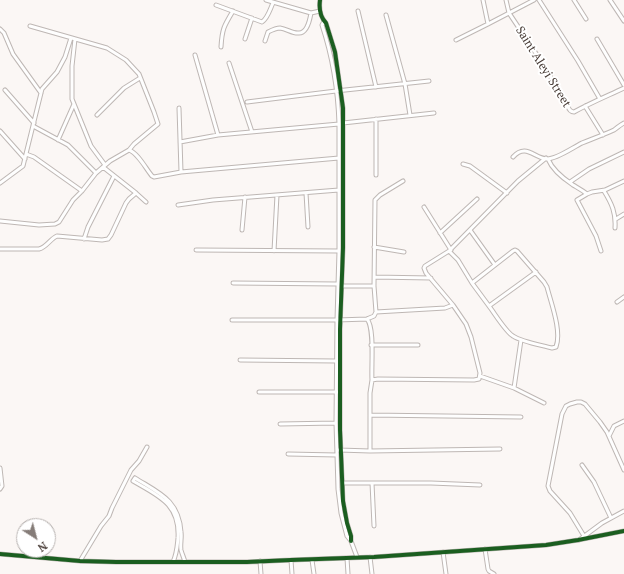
<!DOCTYPE html>
<style>
body{margin:0}
#map{position:relative;width:624px;height:574px;overflow:hidden;background:#fbf7f5;font-family:"PT Serif",serif}
canvas{display:block}
.north{position:absolute;left:16px;top:518px;width:40px;height:40px;box-sizing:border-box;background:#fff;border:1px solid #b5b0ae;border-radius:50%;rotate:144deg;font-size:11px;font-weight:700;line-height:16px;text-align:center;color:#463a34}
.north::after{content:'';display:block;margin:auto;width:14px;height:18px;background:#857c78;clip-path:polygon(50% 0,100% 100%,50% 72%,0 100%)}
</style>
<div id="map">
<canvas width="624" height="574"></canvas>
<div class="north">N</div>
</div>
<script>
const context = document.querySelector('canvas').getContext('2d');
context.lineJoin = 'round';
function strokePath(path, color, width, dash) {
  context.strokeStyle = color;
  context.lineWidth = width;
  context.lineCap = dash ? 'butt' : 'round';
  context.setLineDash(dash || []);
  context.stroke(path);
}
function drawText(font, color, halo, rows, align = 'center') {
  context.font = font + ' "PT Serif",serif';
  context.lineWidth = 4;
  context.setLineDash([]);
  context.textBaseline = 'middle';
  context.strokeStyle = halo;
  context.fillStyle = color;
  for (const [text, x, y, turn = 0] of rows) {
    context.save();
    context.translate(x, y);
    context.rotate((+turn || 0) * Math.PI / 180);
    context.textAlign = isNaN(turn) ? turn : align;
    if (halo) context.strokeText(text, 0, 0);
    context.fillText(text, 0, 0);
    context.restore();
  }
}
const minor = new Path2D(`
 M 266,0 L 311,13 L 320,11
 M 320,0 C 319,8 320,17 326,23 L 335,52 L 343,108 L 343,248 L 340,329 L 340,430 L 343,501 L 347,523 L 351,536 L 351,541
 M 483,0 L 488,24
 M 506,0 L 509,13 L 541,61 L 567,104 C 568,107 569,112 574,112 C 590,103 607,96 624,88
 M 539,0 L 578,61 L 600,99
 M 574,0 L 586,19
 M 610,0 L 624,21
 M 216,5 L 262,22 C 268,18 270,9 273,3
 M 358,11 L 376,87
 M 386,15 L 405,84 L 410,115
 M 324,21 L 322,25 C 332,55 338,91 339,124 L 339,251 L 337,320 L 336,423 L 337,455 L 338,489 L 341,513 L 347,536 L 351,541 L 357,557
 M 30,26 L 107,48 L 126,60 L 139,74 L 154,112 L 158,124 L 134,144 L 129,150
 M 0,29 L 4,33 L 13,54 L 41,93
 M 75,39 L 72,66 L 72,99 L 91,146 L 105,165
 M 245,39 L 252,18
 M 597,39 L 624,85
 M 456,40 L 488,24 L 534,0
 M 265,41 L 268,32 C 272,30 276,28 280,28 C 287,29 293,34 299,33 C 307,33 310,19 311,13
 M 221,47 C 222,29 224,26 233,11
 M 195,55 L 218,135 L 339,124
 M 229,63 L 252,132
 M 5,90 L 34,123
 M 247,102 L 336,91 L 429,81
 M 585,106 L 603,135
 M 179,108 L 181,172
 M 97,115 L 124,88 L 140,78
 M 376,119 L 376,175
 M 343,123 L 434,113
 M 33,126 L 68,145 L 96,173
 M 0,131 L 25,159
 M 58,140 L 74,104
 M 180,142 L 218,135
 M 26,154 L 34,157 L 82,191
 M 513,157 C 526,143 534,158 547,159 C 557,159 572,148 582,143 C 592,139 603,135 614,130 C 617,128 620,125 624,123
 M 548,159 C 552,169 564,179 573,185 C 578,188 582,190 587,194
 M 463,164 L 470,166 L 507,193
 M 103,167 L 136,193 L 146,202
 M 570,182 L 589,169 L 624,152
 M 0,183 L 23,166 L 42,89 L 57,72 L 65,57 L 71,38
 M 604,191 C 612,204 616,213 615,228
 M 306,193 L 308,227
 M 178,205 L 213,200 L 339,190
 M 424,207 L 451,250
 M 616,219 L 624,214
 M 0,221 L 39,225 L 55,224 L 59,222 L 73,200 L 82,191 L 96,173 L 110,161 L 129,150 C 138,153 146,169 152,176 L 154,177 L 181,172 L 339,158
 M 242,230 L 245,197
 M 440,233 L 477,199
 M 84,239 L 88,227 L 114,176
 M 374,247 L 404,252
 M 0,249 L 39,249 C 47,247 50,239 57,236 L 102,240 L 108,239 L 111,235 L 126,203 L 129,199 L 136,193
 M 196,250 L 339,251
 M 274,251 L 277,195
 M 449,251 L 458,260 L 472,283 L 495,265 L 470,230
 M 601,251 L 596,236 L 577,200 L 587,194 L 592,192 L 605,190 L 624,181
 M 374,277 L 431,278
 M 233,283 L 338,284
 M 472,283 L 489,306 L 536,272
 M 342,286 L 374,286 L 376,312
 M 374,286 L 375,200 L 380,195 L 403,181
 M 617,302 L 624,297
 M 489,306 C 495,314 506,332 513,336 C 522,342 541,345 552,348 L 556,347 C 562,331 551,303 547,287 L 544,282 L 517,251 L 515,250 L 513,251 L 495,265
 M 367,319 C 375,328 371,367 372,380
 M 232,320 L 337,320 L 367,319 L 374,316 L 376,312 L 445,308 L 453,305
 M 371,345 L 418,345
 M 240,360 L 336,361
 M 480,376 L 514,388 L 544,403
 M 514,388 L 521,340
 M 259,392 L 338,392
 M 370,415 L 521,417
 M 280,424 L 336,423
 M 609,436 L 614,426 L 624,421
 M 339,450 L 370,451 L 370,393 L 372,380 L 378,379 L 474,380 L 479,379 L 480,373 L 471,337 L 466,324 L 453,305 L 426,273 L 424,268 L 425,266 L 449,251 L 518,181 L 546,158
 M 370,451 L 500,449
 M 288,454 L 337,455
 M 582,465 L 594,482 L 611,518
 M 0,468 L 2,486 L 0,489
 M 135,478 L 133,481 C 159,496 180,504 178,538 C 177,548 177,553 173,562
 M 135,478 C 159,493 179,500 181,532 C 182,538 180,544 181,550 C 182,554 184,558 185,562
 M 342,483 L 431,483 L 480,485
 M 372,483 L 374,526
 M 584,536 L 570,513 L 550,491 L 548,486 L 562,414 L 566,406 L 570,404 L 577,402 L 581,402 L 585,404 L 600,422 L 607,432 L 624,470
 M 579,540 L 602,523 L 624,511
 M 485,549 L 488,569 L 489,571 L 494,574
 M 443,552 L 446,574
 M 0,554 L 80,561 L 116,562 L 247,562 L 291,560 L 374,557 L 546,545 L 578,540 L 624,531
 M 370,557 L 372,574
 M 347,558 L 348,574
 M 291,560 L 292,574
 M 312,560 L 314,574
 M 80,561 L 101,526 L 109,516 L 112,508 L 131,470 L 139,461 L 147,447
 M 260,561 L 261,574`);
const cycleway = new Path2D(`
 M 320,0 C 319,8 320,17 326,23 L 335,52 L 343,108 L 343,248 L 340,329 L 340,430 L 343,501 L 347,523 L 351,536 L 351,541
 M 0,554 L 80,561 L 116,562 L 247,562 L 291,560 L 374,557 L 546,545 L 578,540 L 624,531`);
const streetNames = [
 ["Saint Aleyi Street",543,67,58]
];
strokePath(minor, '#beb7b4', 5);
strokePath(minor, '#fefefe', 3);
strokePath(cycleway, '#1b5e20', 4);
drawText('12px', '#463a34', '#fff', streetNames);
</script>
